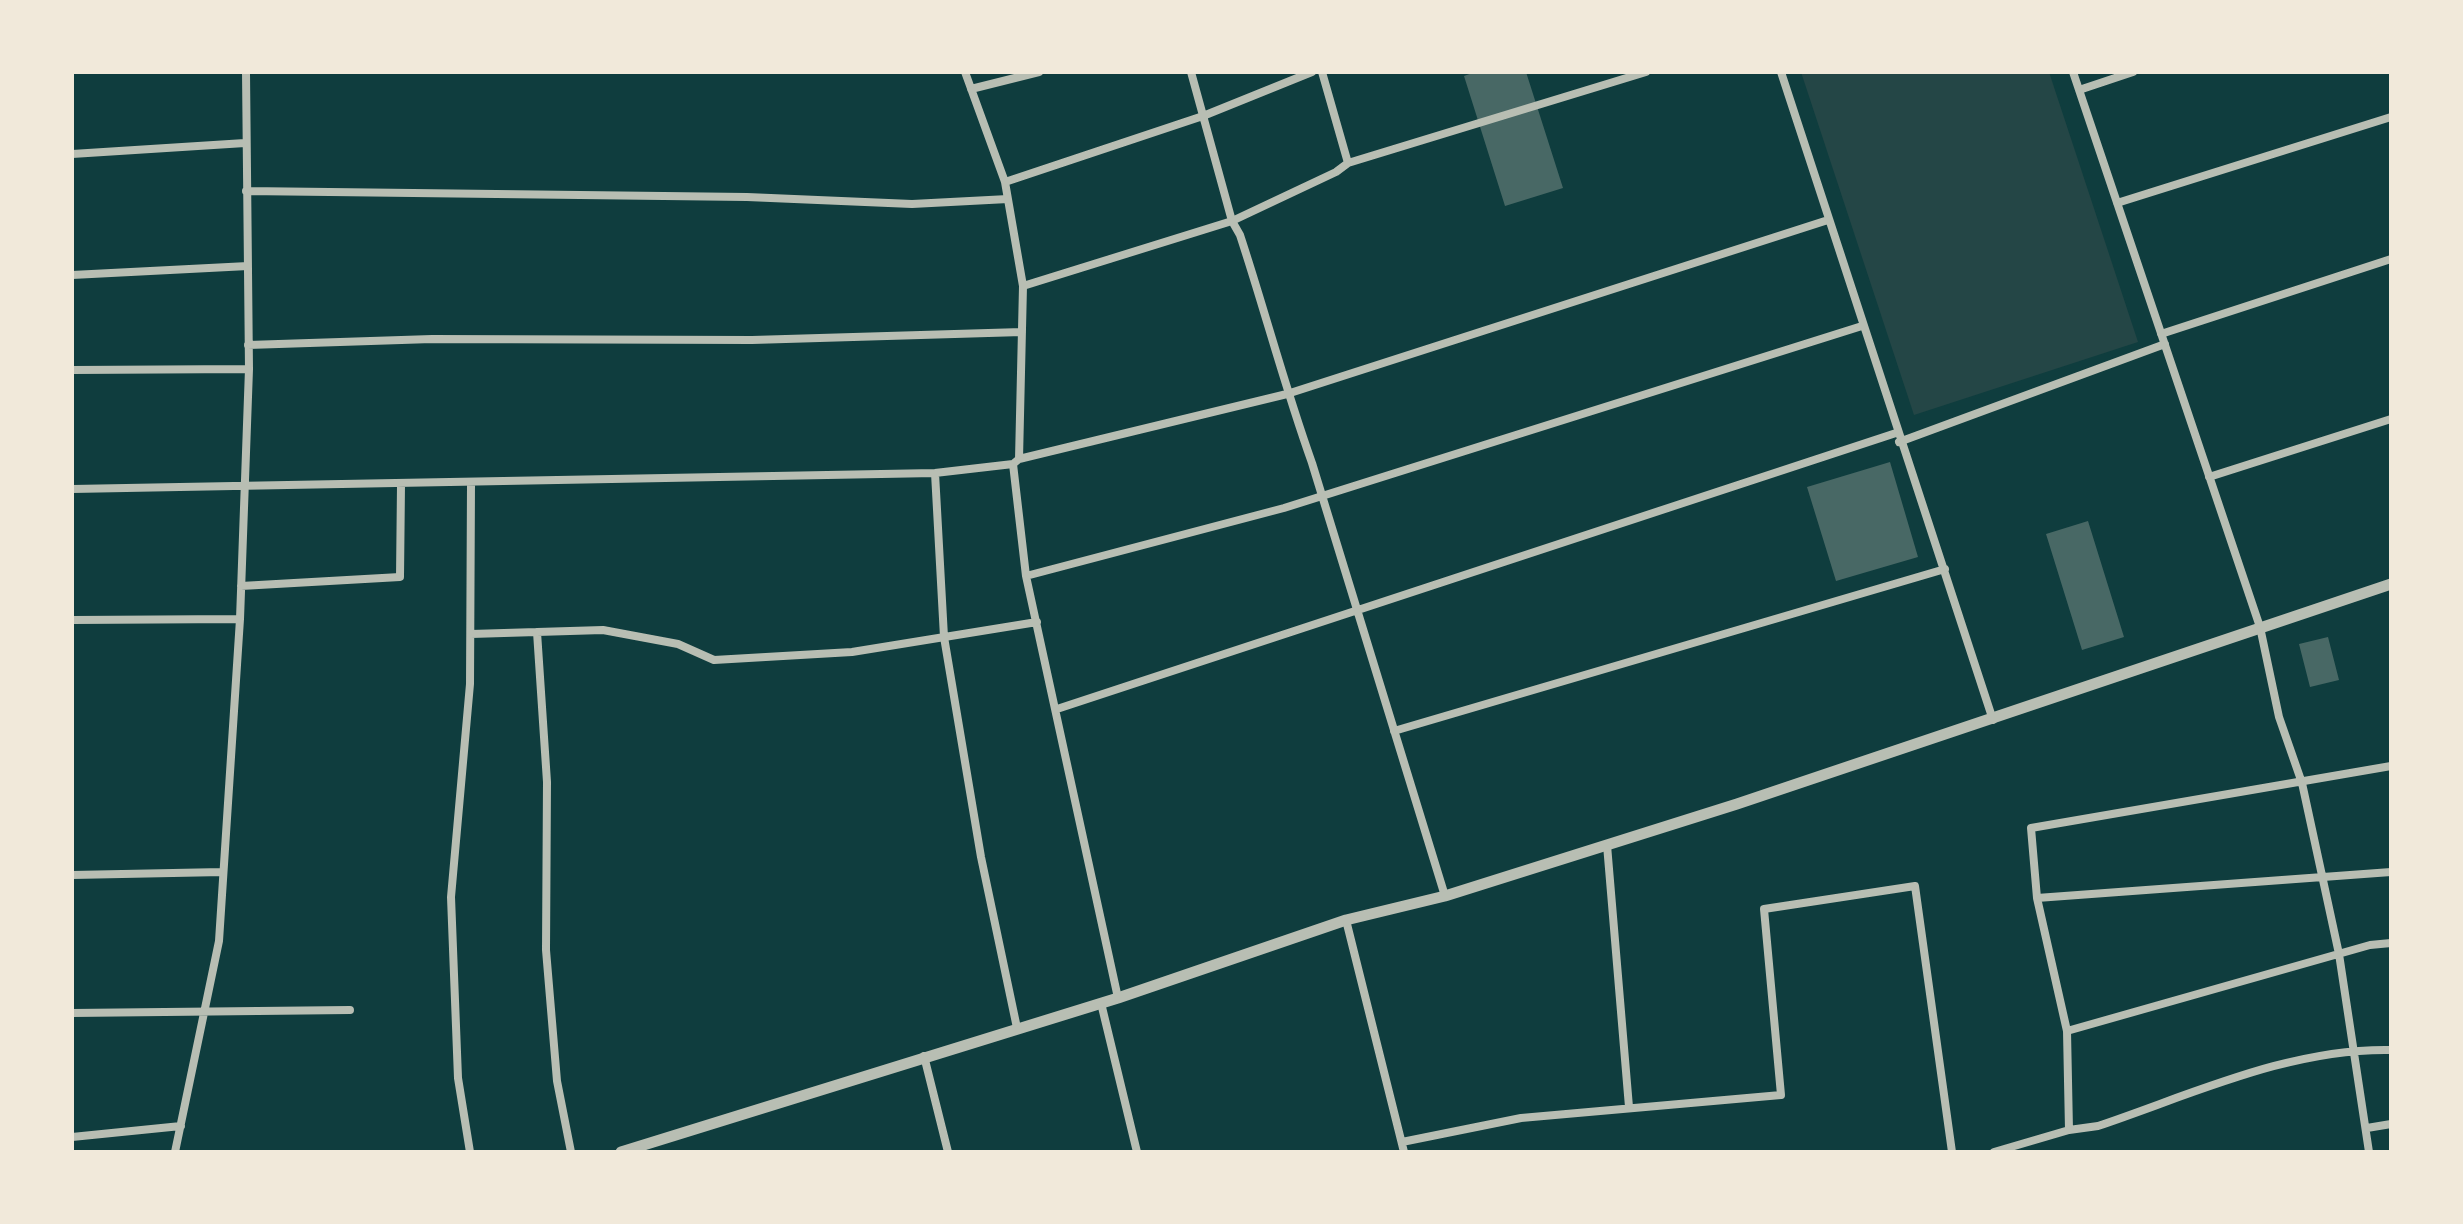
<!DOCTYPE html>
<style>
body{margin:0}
#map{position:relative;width:2463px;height:1224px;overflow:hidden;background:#0f3d3e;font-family:Commissioner,sans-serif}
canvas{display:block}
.frame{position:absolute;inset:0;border:74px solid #f1e9da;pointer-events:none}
</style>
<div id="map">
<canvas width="2463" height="1224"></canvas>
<div class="frame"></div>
</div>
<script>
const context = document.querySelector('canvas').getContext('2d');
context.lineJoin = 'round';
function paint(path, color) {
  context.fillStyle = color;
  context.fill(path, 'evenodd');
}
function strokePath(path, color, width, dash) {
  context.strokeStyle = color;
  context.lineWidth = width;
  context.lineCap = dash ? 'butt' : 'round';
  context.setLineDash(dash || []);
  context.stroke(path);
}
const green = new Path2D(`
 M 1801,72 L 2049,72 L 2138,342 L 1914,415 Z`);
const building = new Path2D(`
 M 1475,72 L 1526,72 L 1563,188 L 1505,206 L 1464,76 Z
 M 1890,462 L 1918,557 L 1836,581 L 1807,487 Z
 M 2088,521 L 2124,637 L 2082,650 L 2046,534 Z
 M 2328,637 L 2339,680 L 2310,687 L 2299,644 Z`);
const minor = new Path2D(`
 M 965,72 L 1005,182 L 1203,116 L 1312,72
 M 1191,72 L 1232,221 L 1240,235 C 1265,311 1285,388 1312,463 L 1445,896
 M 1322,72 L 1348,163
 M 1781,72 L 1993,720
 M 2073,72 L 2260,627 L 2279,717 L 2302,783 L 2339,954 L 2369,1152
 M 971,89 L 1039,72
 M 2079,90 L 2133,72
 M 72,154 L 245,143
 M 1005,182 L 1023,286 L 1019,459
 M 246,191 L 747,197 L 912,204 L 1008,199
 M 2117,203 L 2391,117
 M 72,275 L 248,266
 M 1023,286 L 1232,221 L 1336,172 L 1348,163 L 1646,72
 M 2161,334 L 2391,259
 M 248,345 L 432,339 L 752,340 L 1022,332
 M 72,370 L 249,369
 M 1899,442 L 2165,344
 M 1013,464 L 1026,576 L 1118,998
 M 935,473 L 944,637 L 981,857 L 1017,1028
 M 2209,477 L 2391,419
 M 72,489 L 935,473 L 1013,464 L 1019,459 L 1287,394 L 1828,220
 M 1026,576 L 1284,508 L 1862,326
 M 241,586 L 400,577 L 401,485
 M 72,620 L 240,619
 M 537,632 L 547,782 L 546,950 L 557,1081 L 571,1152
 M 471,634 L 603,630 L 678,644 L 714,660 L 852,652 L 1037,622
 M 1057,709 L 1896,433
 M 1394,731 L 1945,569
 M 1607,845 L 1629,1107
 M 72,875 L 223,872
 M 2037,898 L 2391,872
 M 1346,920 L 1404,1152
 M 1101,1003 L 1137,1152
 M 72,1013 L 350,1010
 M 2067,1031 L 2037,898 L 2031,828 L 2391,766
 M 924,1056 L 948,1152
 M 2367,1128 L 2391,1124
 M 2069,1130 L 2067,1031 L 2370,945 L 2391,943
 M 72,1137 L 181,1126
 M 1402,1142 L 1521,1118 L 1781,1095 L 1764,909 L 1915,886 L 1952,1152
 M 175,1152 L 219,941 L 240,619 L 249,369 L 246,72
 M 470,1152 L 458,1078 L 451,897 L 470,684 L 471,484
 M 1994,1152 L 2069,1130 L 2098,1126 C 2193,1094 2290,1048 2391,1050`);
const tertiary = new Path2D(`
 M 621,1152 L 1118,998 L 1346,920 L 1445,896 L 1737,804 L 2391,584`);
paint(green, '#244646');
paint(building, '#486865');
strokePath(minor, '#b8beb3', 8);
strokePath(tertiary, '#b8beb3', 11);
</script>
